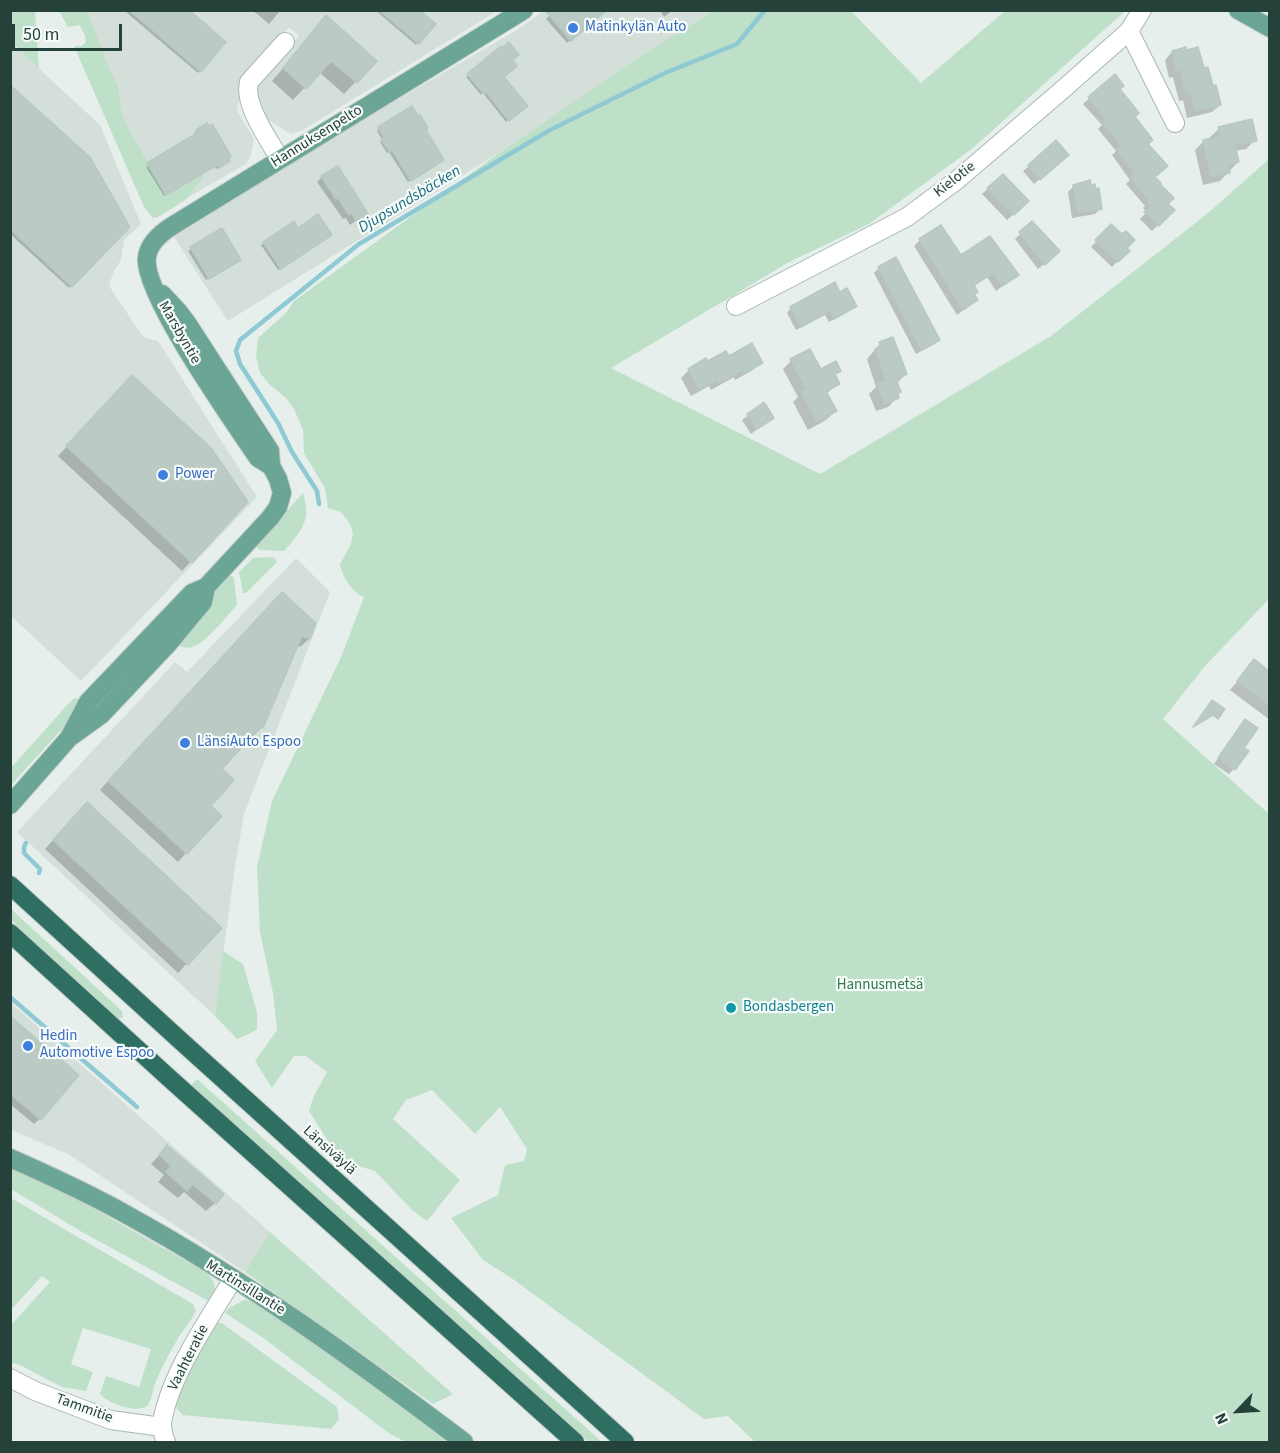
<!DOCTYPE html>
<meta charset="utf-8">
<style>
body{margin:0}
#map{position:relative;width:1280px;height:1453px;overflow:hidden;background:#e6efeb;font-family:"Source Sans 3",sans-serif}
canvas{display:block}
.frame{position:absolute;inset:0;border:12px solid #24423a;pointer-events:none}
.north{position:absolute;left:1208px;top:1381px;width:60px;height:60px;-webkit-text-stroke:4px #f7fbf9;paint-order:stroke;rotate:245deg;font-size:16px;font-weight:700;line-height:24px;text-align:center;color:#24423a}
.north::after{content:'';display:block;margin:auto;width:21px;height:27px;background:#24423a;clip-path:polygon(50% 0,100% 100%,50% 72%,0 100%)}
.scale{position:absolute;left:12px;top:24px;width:110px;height:27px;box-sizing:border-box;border:3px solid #24423a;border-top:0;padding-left:8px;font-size:18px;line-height:21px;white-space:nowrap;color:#24423a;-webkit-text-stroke:4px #f7fbf9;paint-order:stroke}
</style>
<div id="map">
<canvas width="1280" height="1453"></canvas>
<div class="frame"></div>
<div class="north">N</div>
<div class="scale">50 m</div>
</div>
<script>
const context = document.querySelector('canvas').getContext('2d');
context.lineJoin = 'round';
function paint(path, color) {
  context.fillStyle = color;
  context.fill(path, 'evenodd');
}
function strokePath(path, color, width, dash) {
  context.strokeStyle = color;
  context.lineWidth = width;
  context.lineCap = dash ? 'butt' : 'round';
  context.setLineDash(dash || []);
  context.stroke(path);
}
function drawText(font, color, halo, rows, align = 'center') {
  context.font = font + ' "Source Sans 3",sans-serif';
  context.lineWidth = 4.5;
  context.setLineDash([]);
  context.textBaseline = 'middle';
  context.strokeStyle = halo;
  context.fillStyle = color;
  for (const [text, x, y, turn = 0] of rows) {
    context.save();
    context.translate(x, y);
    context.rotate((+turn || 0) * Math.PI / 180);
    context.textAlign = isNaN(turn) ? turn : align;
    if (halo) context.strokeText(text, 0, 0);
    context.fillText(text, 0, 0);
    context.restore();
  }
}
const built = new Path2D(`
 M 84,10 L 497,11 L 303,130 L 291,134 L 268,120 L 257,94 L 260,81 L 299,36 L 289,27 L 242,85 L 237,111 L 254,139 L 251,155 L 246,164 L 161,213 L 123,134 Z
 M 543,11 L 715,11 L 644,54 L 502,151 L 228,321 L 174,237 L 339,134 L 520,28 Z
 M 10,42 L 100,125 L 141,224 L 124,240 L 121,260 L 113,273 L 109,286 L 143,337 L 158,341 L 257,497 L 81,681 L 11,616 Z
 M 296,558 L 330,592 L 244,814 L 234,873 L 215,1016 L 17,832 L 175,662 L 187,672 Z
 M 10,1002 L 270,1232 L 245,1272 L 68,1154 L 11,1130 Z`);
const green = new Path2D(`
 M 715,10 L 851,11 L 921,83 L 1005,11 L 1125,11 L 973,148 L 869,224 L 791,261 L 611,368 L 820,474 L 1051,336 L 1207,214 L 1269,159 L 1269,599 L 1205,666 L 1163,719 L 1269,814 L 1269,1442 L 755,1442 L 728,1416 L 704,1419 L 510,1277 L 483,1260 L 451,1218 L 498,1195 L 505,1165 L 524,1161 L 527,1149 L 500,1107 L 475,1134 L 432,1090 L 406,1100 L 393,1119 L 460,1180 L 427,1221 L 412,1210 L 375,1171 L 352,1164 L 337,1155 L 309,1111 L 313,1098 L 327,1072 L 306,1056 L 294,1056 L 272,1088 L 255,1061 L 277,1030 L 273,993 L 260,932 L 257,867 L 272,801 L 342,655 L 364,597 C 352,593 342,576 340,564 L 351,544 L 353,533 L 350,524 L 341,512 L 328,508 L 325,488 L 304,453 L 303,430 L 294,409 L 285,397 L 270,385 L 260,373 L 256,357 L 258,338 L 286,313 L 294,301 L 502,151 L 644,54 Z
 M 10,11 L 35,11 L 39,69 L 11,42 Z
 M 59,11 L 87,11 L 110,71 L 118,86 L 121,111 L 130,132 L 166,195 L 202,173 L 203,177 L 187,199 L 158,217 L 153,218 L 144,207 L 74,46 L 82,46 L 86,42 L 85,35 L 79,25 L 68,27 Z
 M 303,493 C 312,520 301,532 284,551 L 260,550 L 255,546 Z
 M 270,557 L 275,558 L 277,562 L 246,593 L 243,593 L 239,572 L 253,558 Z
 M 229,574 L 234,578 L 237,605 C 224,618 193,664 176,642 L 201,614 L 219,585 Z
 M 75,698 L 80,700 L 63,728 L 11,785 L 11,768 L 68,704 Z
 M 10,908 L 122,1011 L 123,1017 L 118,1019 L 11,920 Z
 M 223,951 L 243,964 L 257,1012 L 257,1030 L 237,1039 L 215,1016 Z
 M 197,1079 L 602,1442 L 589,1442 L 191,1085 Z
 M 11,1169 L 72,1196 L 207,1273 C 216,1283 217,1290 212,1303 L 82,1232 L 11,1189 Z
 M 11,1198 L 193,1304 L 196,1311 C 191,1321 184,1329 178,1338 C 170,1352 161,1369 155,1384 C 152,1390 152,1401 147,1406 C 137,1414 107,1403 100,1394 L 106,1376 L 139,1387 L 151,1349 L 83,1328 L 71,1364 L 93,1372 L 86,1391 L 62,1387 L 18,1364 L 11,1363 L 11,1325 L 50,1282 L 42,1276 L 11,1310 Z
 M 270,1232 L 453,1394 L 433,1404 L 245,1272 Z
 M 244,1300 L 251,1301 L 262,1307 L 382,1391 L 447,1442 L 406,1442 L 390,1434 L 262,1337 L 225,1313 L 229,1308 Z
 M 217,1323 L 222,1323 L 337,1407 L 339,1419 L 331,1429 L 183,1415 L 177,1409 L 175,1401 L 208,1335 Z`);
const shadow = new Path2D(`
 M 128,10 L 187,10 L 224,42 L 198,73 L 127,13 Z
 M 252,10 L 281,10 L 269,24 Z
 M 375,10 L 417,10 L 434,24 L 416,45 Z
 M 556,10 L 606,10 L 567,43 L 546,19 Z
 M 660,10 L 673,10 L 664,17 Z
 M 326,18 L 375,61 L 344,94 L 319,72 L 293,100 L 272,81 Z
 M 501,48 L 511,60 L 502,77 L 526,106 L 506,122 L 483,93 L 481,95 L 466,77 Z
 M 1197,49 L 1202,70 L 1220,105 L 1212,112 L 1187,118 L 1183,100 L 1179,101 L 1173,77 L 1169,78 L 1165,60 L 1172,52 Z
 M 1114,76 L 1118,90 L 1147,144 L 1154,177 L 1166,204 L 1173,210 L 1152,231 L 1140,219 L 1147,212 L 1143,208 L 1145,206 L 1126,184 L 1130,180 L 1112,155 L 1116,151 L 1098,129 L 1102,125 L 1083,104 Z
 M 10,87 L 128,227 L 69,288 L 10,234 Z
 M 379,128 L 424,130 L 440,162 L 408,182 L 389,152 L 387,153 L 380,142 L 382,140 L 377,131 Z
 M 1219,129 L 1255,140 L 1246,149 L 1235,151 L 1238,162 L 1220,181 L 1203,185 L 1195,150 L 1204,141 L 1210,140 L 1210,137 Z
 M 197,131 L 226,163 L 216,169 L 214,166 L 164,196 L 146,167 L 196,136 L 194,133 Z
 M 1061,160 L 1034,184 L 1023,171 L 1029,166 Z
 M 1002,176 L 1022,207 L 1007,220 L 982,194 Z
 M 322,177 L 366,213 L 350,225 L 346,218 L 343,219 L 317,182 Z
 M 1074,186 L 1101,208 L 1095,214 L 1072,218 L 1068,192 Z
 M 294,223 L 298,230 L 328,237 L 278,270 L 261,245 Z
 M 1032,223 L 1053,257 L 1038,269 L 1015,239 Z
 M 1111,226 L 1122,236 L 1125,248 L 1127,251 L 1112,267 L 1091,247 Z
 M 221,230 L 237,262 L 206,280 L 188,251 Z
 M 920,240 L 961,257 L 1017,275 L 996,291 L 987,277 L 973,286 L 973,295 L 976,300 L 957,315 L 914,246 Z
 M 879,268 L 938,340 L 933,345 L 916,354 L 874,273 Z
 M 839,294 L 855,306 L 850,310 L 829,322 L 825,315 L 796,330 L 787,313 L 791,308 Z
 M 880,344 L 906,374 L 896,384 L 897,398 L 888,407 L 876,411 L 869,394 L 876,387 L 867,359 Z
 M 728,358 L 761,362 L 753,370 L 735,380 L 734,377 L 711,390 L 709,386 L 691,396 L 681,378 L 689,370 Z
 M 791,361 L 820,371 L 839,371 L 834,376 L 838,384 L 826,394 L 835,411 L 826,420 L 808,430 L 793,402 L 798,397 L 783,369 Z
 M 124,386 L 246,502 L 182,571 L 58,456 Z
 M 763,405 L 772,418 L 751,434 L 742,420 Z
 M 273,602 L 315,624 L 309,639 L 300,647 L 296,646 L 262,727 L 253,736 L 252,734 L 220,769 L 209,806 L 186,853 L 178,862 L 100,790 Z
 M 1254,661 L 1270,673 L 1270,720 L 1230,690 Z
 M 1240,727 L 1242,748 L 1234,769 L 1229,774 L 1214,764 Z
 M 78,813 L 220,928 L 178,973 L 45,849 Z
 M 10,1018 L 40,1119 L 34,1124 L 10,1104 Z
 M 167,1147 L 215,1203 L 206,1211 L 184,1192 L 178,1198 L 158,1182 L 164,1175 L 151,1164 Z`);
const stream = new Path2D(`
 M 319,504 L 317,491 L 292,452 L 278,423 L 240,364 L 236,351 L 240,340 L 359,244 L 550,130 L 665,73 L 737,44 L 765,10
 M 26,843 L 24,847 L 24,853 L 40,869 L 39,873
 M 10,997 L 137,1107`);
const building = new Path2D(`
 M 129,10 L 189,10 L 226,42 L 201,72 Z
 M 379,10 L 419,10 L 436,24 L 419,44 Z
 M 545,10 L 607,10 L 571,41 Z
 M 326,15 L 377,61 L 357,83 L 331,61 L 306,89 L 283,68 Z
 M 509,42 L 519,55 L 513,60 L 517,66 L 504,77 L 528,106 L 509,121 L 486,92 L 484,94 L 467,74 L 501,46 L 502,48 Z
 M 1186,47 L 1187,50 L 1198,47 L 1204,68 L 1208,67 L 1213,86 L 1216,85 L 1221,105 L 1195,111 L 1191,93 L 1186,94 L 1181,70 L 1176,71 L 1172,51 Z
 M 1115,74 L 1124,86 L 1120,89 L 1139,113 L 1135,117 L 1153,140 L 1148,144 L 1168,166 L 1155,177 L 1161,183 L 1160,184 L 1174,198 L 1168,204 L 1175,210 L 1159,226 L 1144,212 L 1151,205 L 1147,201 L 1149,199 L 1130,178 L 1135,173 L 1116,149 L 1121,145 L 1102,123 L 1106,119 L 1088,97 Z
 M 10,85 L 90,157 L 130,227 L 72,287 L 10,229 Z
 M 412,106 L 418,116 L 420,115 L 428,128 L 426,130 L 444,160 L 411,181 L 392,150 L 390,152 L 381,139 L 384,137 L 378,127 Z
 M 1252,119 L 1257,141 L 1235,145 L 1239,162 L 1229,165 L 1230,173 L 1211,177 L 1203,140 L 1220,136 L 1218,127 Z
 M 207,123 L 209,126 L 212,124 L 231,156 L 229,158 L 230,161 L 219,168 L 217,165 L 166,195 L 147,163 L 197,133 L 196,130 Z
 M 1056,140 L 1069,155 L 1040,180 L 1028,165 Z
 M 338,166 L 368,214 L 356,221 L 352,213 L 349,215 L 338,198 L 336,199 L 321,176 Z
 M 1003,174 L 1029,201 L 1014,215 L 987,188 Z
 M 1090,180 L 1091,185 L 1095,184 L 1095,189 L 1099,188 L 1102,209 L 1078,213 L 1073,185 Z
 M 318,214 L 332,235 L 281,269 L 263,242 L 294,221 L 298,228 Z
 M 1032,221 L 1060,251 L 1045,265 L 1019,232 Z
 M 1111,224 L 1122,234 L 1126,231 L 1135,240 L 1127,248 L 1130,251 L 1118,262 L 1095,240 Z
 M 941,225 L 961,255 L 990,236 L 1019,275 L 1002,286 L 993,273 L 974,285 L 978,292 L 974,294 L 978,300 L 963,310 L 919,239 Z
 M 222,228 L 241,260 L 209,279 L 190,247 Z
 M 896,257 L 940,340 L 921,350 L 878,267 Z
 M 835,282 L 840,292 L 847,288 L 857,306 L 834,319 L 830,311 L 801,327 L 790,307 Z
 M 893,337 L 907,374 L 896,379 L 901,392 L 898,394 L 899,398 L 885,404 L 877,384 L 886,381 L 875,349 L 881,346 L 879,342 Z
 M 752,343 L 763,363 L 744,373 L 742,370 L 719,383 L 717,380 L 699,389 L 688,369 L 706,358 L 708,361 L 726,351 L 729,356 Z
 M 810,349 L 821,369 L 836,361 L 841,371 L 835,374 L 840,384 L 826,391 L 837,411 L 817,422 L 801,392 L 806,389 L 790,359 Z
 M 132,375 L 211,448 L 248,502 L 192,563 L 66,446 Z
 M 764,402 L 774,418 L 757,429 L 747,414 Z
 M 282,592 L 316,623 L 310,639 L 302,636 L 263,728 L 261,726 L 222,769 L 234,780 L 211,806 L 222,816 L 187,854 L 108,781 Z
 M 1254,659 L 1269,671 L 1269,705 L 1237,681 Z
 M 1212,700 L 1225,709 L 1218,719 L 1213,715 L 1193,727 Z
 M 1245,719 L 1258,728 L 1244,748 L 1249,751 L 1235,770 L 1218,758 Z
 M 87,802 L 222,928 L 188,965 L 53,840 Z
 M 10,1016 L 79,1075 L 41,1120 L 10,1094 Z
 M 167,1145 L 224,1194 L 216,1204 L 193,1184 L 187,1191 L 166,1172 L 171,1166 L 159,1155 Z`);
const minor = new Path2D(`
 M 1129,31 L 1175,123
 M 280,160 C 269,139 243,105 249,82 L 285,42
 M 736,306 L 907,217 L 957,180 L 1061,91 L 1129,31 L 1142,10
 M 10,1378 L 35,1391 L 111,1420 L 162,1427
 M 166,1442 C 164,1437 162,1430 162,1424 C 168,1378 209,1319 233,1279`);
const major = new Path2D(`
 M 1238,10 L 1270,28
 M 271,466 L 258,458 C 235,424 141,291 147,257 C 149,243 161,233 172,226 L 524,10
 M 69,738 L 88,702 L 192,593 L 206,587 L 270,518 L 278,507 L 282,493 L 278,479 L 271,466 L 270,451 L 187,323 L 178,311 L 162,294
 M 10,805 L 69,738 L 101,715 L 168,644 L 203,602 L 206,587
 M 10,1158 C 51,1176 90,1194 129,1216 C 247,1281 357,1361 464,1442`);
const highway = new Path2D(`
 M 10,885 L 182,1042 L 625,1442
 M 10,933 L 168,1077 L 575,1442`);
const markers = [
 [573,28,6,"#3f7fe0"],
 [163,475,6,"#3f7fe0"],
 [185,743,6,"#3f7fe0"],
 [731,1008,6,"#0f9aa8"],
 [28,1046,6,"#3f7fe0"]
];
const shopNames = [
 ["Matinkylän Auto",585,28],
 ["Power",175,475],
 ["LänsiAuto Espoo",197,743],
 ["Hedin",40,1037],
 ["Automotive Espoo",40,1054]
];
const streetNames = [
 ["Hannuksenpelto",317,137,-32],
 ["Kielotie",955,180,-38],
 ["Marsbyntie",179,333,60],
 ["Länsiväylä",329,1151,42],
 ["Martinsillantie",245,1288,32],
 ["Vaahteratie",189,1358,-63],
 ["Tammitie",84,1409,20]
];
const parkNames = [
 ["Hannusmetsä",880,986]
];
const cultureNames = [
 ["Bondasbergen",743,1008]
];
const waterNames = [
 ["Djupsundsbäcken",410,200,-31]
];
paint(built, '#d4dfda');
paint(green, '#bfe0c8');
paint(shadow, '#0003');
strokePath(stream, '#8ec9d4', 4.5);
paint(building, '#bbcac4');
strokePath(building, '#b8c9c2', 1.5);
strokePath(minor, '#a8b8b2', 20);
strokePath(major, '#c2cac8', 20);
strokePath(highway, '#c2cac8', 20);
strokePath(minor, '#fff', 18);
strokePath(major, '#6aa596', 18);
strokePath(highway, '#2f6f62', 18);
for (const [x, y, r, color] of markers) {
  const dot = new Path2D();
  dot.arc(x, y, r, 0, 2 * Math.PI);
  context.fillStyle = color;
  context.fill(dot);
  strokePath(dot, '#f7fbf9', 2);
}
drawText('15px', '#366cbe', '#f7fbf9', shopNames, 'left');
drawText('15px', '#24423a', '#f7fbf9', streetNames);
drawText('15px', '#2d7a4b', '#f7fbf9', parkNames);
drawText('15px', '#0d838f', '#f7fbf9', cultureNames, 'left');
drawText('italic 16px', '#1c6f80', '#f7fbf9', waterNames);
</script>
